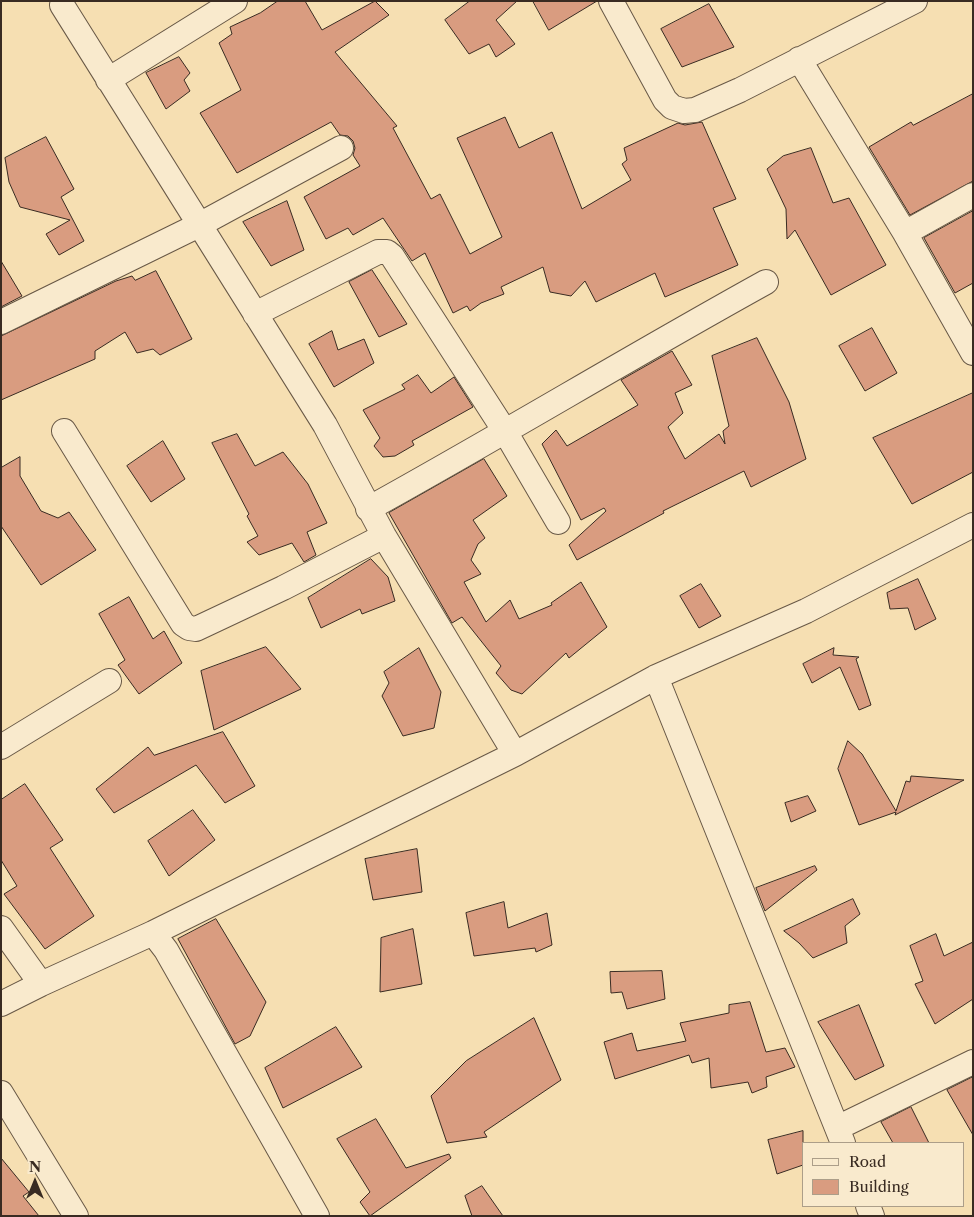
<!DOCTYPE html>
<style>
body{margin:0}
#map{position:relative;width:974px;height:1217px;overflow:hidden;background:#f6dfb2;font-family:"Libre Caslon Text",serif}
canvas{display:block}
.frame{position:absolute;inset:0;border:2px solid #392b22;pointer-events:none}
.legend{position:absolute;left:802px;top:1142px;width:162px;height:65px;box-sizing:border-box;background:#f9eacd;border:1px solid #ac9e89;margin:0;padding:6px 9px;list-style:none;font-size:15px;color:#392b22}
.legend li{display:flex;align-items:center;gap:10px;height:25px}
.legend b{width:25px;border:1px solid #ac9e89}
.north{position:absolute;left:10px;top:1157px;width:50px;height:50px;-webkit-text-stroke:4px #f9eacd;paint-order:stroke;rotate:0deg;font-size:14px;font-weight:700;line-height:20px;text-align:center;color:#392b22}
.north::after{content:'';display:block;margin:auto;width:18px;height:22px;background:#392b22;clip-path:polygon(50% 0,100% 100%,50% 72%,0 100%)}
</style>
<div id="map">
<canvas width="974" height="1217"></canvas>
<div class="frame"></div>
<ul class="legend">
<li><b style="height:6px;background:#f9eacd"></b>Road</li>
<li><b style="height:14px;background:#d99c80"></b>Building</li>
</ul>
<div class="north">N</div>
</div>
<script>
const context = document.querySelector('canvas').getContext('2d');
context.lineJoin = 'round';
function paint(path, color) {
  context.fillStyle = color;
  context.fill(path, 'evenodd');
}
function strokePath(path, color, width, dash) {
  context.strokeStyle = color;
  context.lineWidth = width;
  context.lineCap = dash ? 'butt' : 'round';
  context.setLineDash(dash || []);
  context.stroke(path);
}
const building = new Path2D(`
 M 278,1 L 305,1 L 322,30 L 375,1 L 389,15 L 335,52 L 397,126 L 393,128 L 431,199 L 440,194 L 470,254 L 502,237 L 457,138 L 505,117 L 519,148 L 552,132 L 582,209 L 631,180 L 622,164 L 627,160 L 624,148 L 678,123 L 685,125 L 702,122 L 736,199 L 713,208 L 738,265 L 665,297 L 655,273 L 596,302 L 585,281 L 571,296 L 550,292 L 543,267 L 501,287 L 504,294 L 481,303 L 470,311 L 467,306 L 453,313 L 425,253 L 412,261 L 383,218 L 353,235 L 348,228 L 326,239 L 304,197 L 360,166 L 353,155 L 355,148 L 353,141 L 348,136 L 340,135 L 331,122 L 237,173 L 200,113 L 241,90 L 219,43 L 232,34 L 230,27 L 260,13 Z
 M 470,1 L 517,1 L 496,20 L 515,44 L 496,57 L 489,44 L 469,54 L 445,20 Z
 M 533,1 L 597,1 L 549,30 Z
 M 709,4 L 734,47 L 682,67 L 661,29 Z
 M 179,57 L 190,73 L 184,80 L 190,91 L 166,109 L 146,73 Z
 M 973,94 L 973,181 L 910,215 L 869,147 L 911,122 L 913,125 Z
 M 46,137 L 74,189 L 61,197 L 84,241 L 59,255 L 46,234 L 70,220 L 20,207 L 9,182 L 5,158 Z
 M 811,148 L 833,203 L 849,198 L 886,265 L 831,295 L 795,230 L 787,239 L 786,209 L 767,169 L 783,156 Z
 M 287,201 L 304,250 L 271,266 L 243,222 Z
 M 973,211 L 973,283 L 955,293 L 924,238 Z
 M 1,261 L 22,296 L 1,307 Z
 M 372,270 L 407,324 L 379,337 L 349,282 Z
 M 156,271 L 192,339 L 160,355 L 153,349 L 137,353 L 125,332 L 95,351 L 95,359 L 1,400 L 1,336 L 116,281 L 132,276 L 135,280 Z
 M 872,328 L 897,373 L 865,391 L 839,346 Z
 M 332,331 L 338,350 L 364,339 L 374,363 L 334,387 L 309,344 Z
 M 757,338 L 789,402 L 806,459 L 751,487 L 744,471 L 663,511 L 664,513 L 577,560 L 569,545 L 606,511 L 604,508 L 581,520 L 542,444 L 556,430 L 567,446 L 638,405 L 621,380 L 672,351 L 692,385 L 675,393 L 683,413 L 668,427 L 685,459 L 719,434 L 725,444 L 723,431 L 729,426 L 712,356 Z
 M 418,375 L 431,393 L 454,377 L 473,407 L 412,441 L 414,445 L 395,456 L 383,457 L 374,446 L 380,438 L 363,410 L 405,389 L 402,385 Z
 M 973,393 L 973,472 L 912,504 L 873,438 Z
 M 237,434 L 255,466 L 283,452 L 308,484 L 327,523 L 307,532 L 316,555 L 304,562 L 292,543 L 259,555 L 247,542 L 258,536 L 247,516 L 249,514 L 212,443 Z
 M 163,441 L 185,479 L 151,502 L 127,466 Z
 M 20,457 L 20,476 L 41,511 L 58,518 L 69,512 L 96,550 L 41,585 L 1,526 L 1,468 Z
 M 484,459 L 507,496 L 473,520 L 485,538 L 478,544 L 471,560 L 481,574 L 464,582 L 486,622 L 510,600 L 519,619 L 552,605 L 551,603 L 581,582 L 607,627 L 569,658 L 566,653 L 522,694 L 511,690 L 496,673 L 501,666 L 462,617 L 452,623 L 389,513 Z
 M 371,559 L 388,577 L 395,601 L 362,614 L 360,609 L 321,628 L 308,598 Z
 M 918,579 L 936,619 L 915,630 L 908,608 L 890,609 L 887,593 Z
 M 701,584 L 721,616 L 699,628 L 680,596 Z
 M 129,597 L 153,639 L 164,631 L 182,663 L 139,694 L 118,665 L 125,660 L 99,614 Z
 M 266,647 L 301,689 L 214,730 L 201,671 Z
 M 419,648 L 441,692 L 434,728 L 403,736 L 382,696 L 389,683 L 384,672 Z
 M 834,648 L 833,655 L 859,657 L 856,659 L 871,705 L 859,710 L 840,667 L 812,683 L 803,664 Z
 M 223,732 L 255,786 L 225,803 L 196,765 L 114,813 L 96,789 L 148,747 L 154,755 Z
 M 848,741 L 862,754 L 896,811 L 906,781 L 910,782 L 911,776 L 964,780 L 895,815 L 896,812 L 859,825 L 838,769 Z
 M 25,784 L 63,840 L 50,848 L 94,916 L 45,949 L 4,894 L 17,886 L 1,860 L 1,800 Z
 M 808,796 L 816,811 L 791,822 L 785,803 Z
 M 193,810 L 215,840 L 169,876 L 148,841 Z
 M 417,849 L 422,892 L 373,900 L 365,859 Z
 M 815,866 L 817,870 L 765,911 L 756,888 Z
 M 853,899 L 860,914 L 845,926 L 847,943 L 813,958 L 799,943 L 784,931 Z
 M 504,902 L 508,928 L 547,913 L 552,945 L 536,952 L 535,948 L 474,956 L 466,913 Z
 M 216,919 L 266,1002 L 250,1036 L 235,1044 L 178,939 Z
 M 413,929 L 422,984 L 380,992 L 381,938 Z
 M 936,934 L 944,956 L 973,942 L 973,999 L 935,1024 L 915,984 L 923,981 L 910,946 Z
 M 662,971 L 665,999 L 627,1009 L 622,992 L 611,993 L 610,972 Z
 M 750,1002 L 766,1052 L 785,1048 L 795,1067 L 766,1077 L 767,1087 L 752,1093 L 748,1082 L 711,1088 L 709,1058 L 692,1063 L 689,1055 L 615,1079 L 604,1042 L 632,1033 L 637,1051 L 686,1041 L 680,1023 L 729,1013 L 729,1005 Z
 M 859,1005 L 884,1066 L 855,1080 L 818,1022 Z
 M 534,1018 L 561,1080 L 484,1132 L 487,1137 L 447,1143 L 431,1096 L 466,1061 Z
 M 336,1027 L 362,1067 L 283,1108 L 265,1068 Z
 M 973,1077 L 973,1135 L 947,1090 Z
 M 911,1107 L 929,1143 L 893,1143 L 881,1122 Z
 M 376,1119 L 406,1168 L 449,1154 L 451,1158 L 370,1216 L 360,1202 L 370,1192 L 337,1139 Z
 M 803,1131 L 803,1165 L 777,1174 L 768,1140 Z
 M 1,1158 L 29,1192 L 23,1196 L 39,1216 L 1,1216 Z
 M 482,1186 L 503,1216 L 472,1216 L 465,1196 Z`);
const minor = new Path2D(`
 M 611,1 L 665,100 L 672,107 L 684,111 L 695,110 L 740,90 L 915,1
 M 62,5 L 325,425 L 384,536 L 515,754
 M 799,59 L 905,233 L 973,353
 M 108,80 L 235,1
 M 905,233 L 973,195
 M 255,314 L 378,252 L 387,252 L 392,256 L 506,433 L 558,522
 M 1,322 L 199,225 L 341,148
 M 64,431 L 183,624 L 189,628 L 196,629 L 283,588 L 384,536
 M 368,509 C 502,435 632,356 766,282
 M 656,677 L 843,1143
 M 1,747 L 109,681
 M 1,928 L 41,984
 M 153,933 L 166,950 L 317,1216
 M 1,1004 L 41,984 L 153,933 L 515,754 L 656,677 L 806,611 L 973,525
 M 1,1093 L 76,1216
 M 837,1128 L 973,1062
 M 868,1206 L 872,1216`);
paint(building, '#d99c80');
strokePath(building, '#392b22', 1);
strokePath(minor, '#685846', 26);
strokePath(minor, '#f9eacd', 24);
</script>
